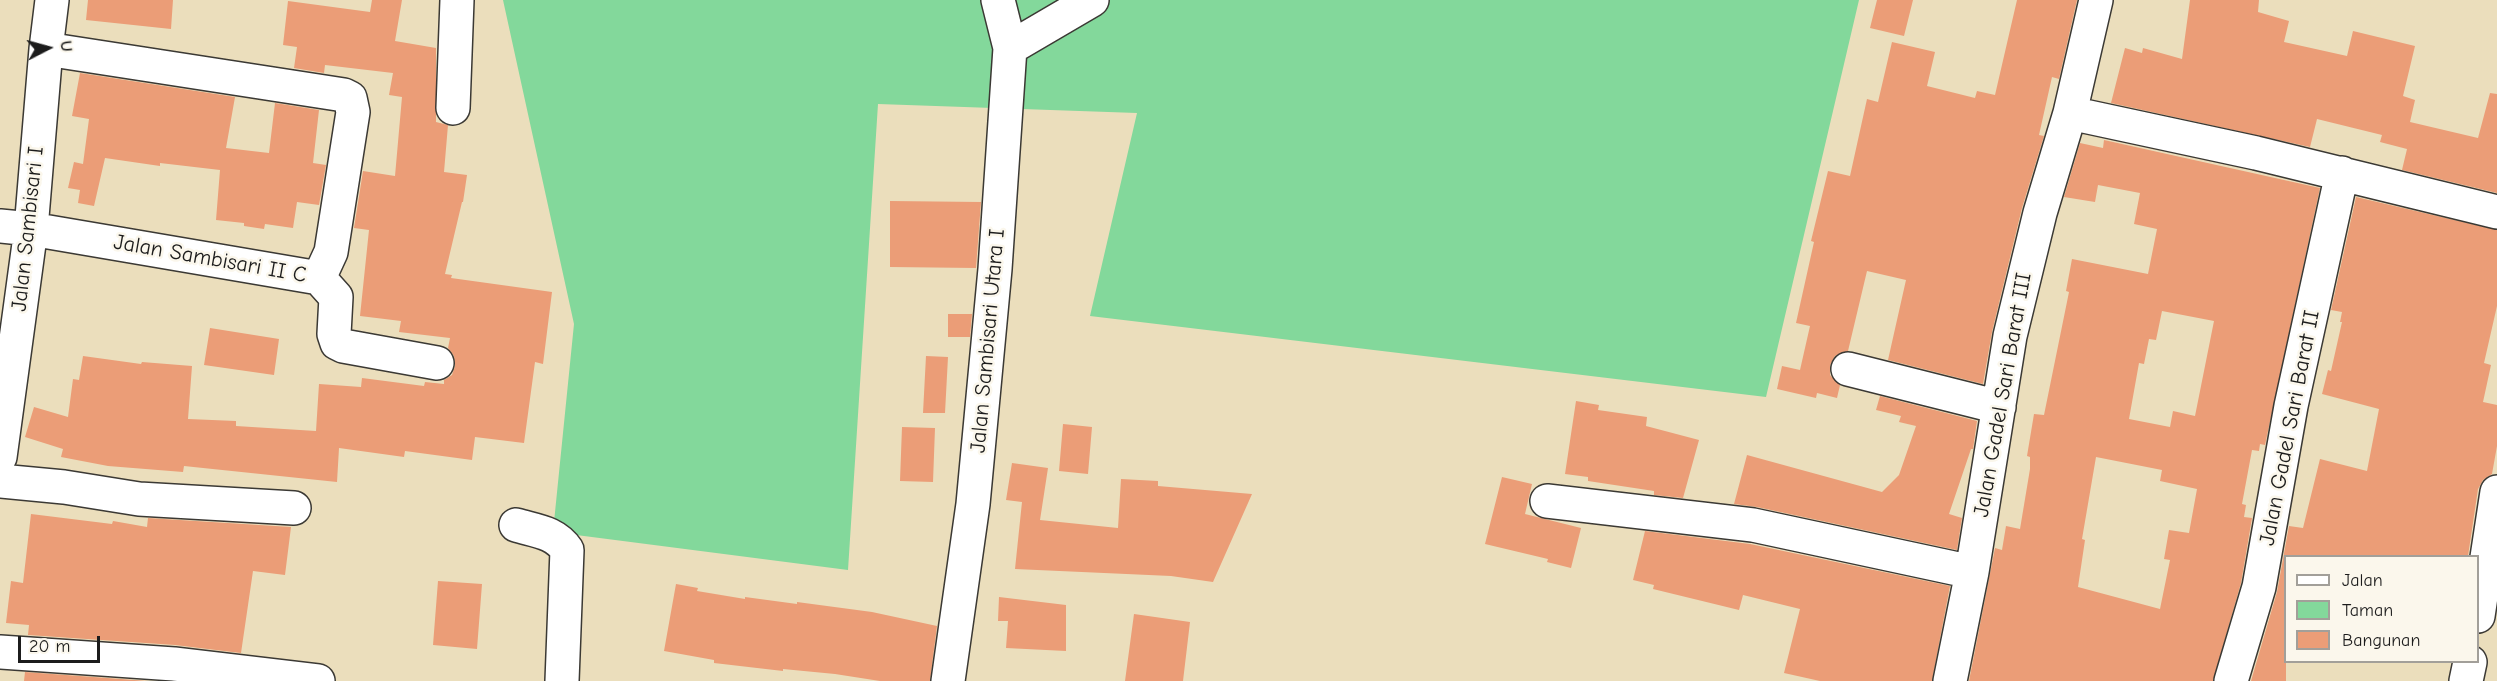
<!DOCTYPE html>
<style>
body{margin:0}
#map{position:relative;width:2497px;height:681px;overflow:hidden;background:#ebdebc;font-family:"Comic Neue",sans-serif}
canvas{display:block}
.legend{position:absolute;left:2284px;top:555px;width:195px;height:108px;box-sizing:border-box;background:#fbf7ec;border:2px solid #a29f99;margin:0;padding:8px 10px;list-style:none;font-size:18px;color:#1c1c1c}
.legend li{display:flex;align-items:center;gap:12px;height:30px}
.legend b{width:30px;border:2px solid #a29f99}
.north{position:absolute;left:18px;top:18px;width:60px;height:60px;-webkit-text-stroke:4px #fbf7ec;paint-order:stroke;rotate:84deg;font-size:16px;font-weight:700;line-height:24px;text-align:center;color:#1c1c1c}
.north::after{content:'';display:block;margin:auto;width:21px;height:27px;background:#1c1c1c;clip-path:polygon(50% 0,100% 100%,50% 72%,0 100%)}
.scale{position:absolute;left:18px;top:636px;width:82px;height:27px;box-sizing:border-box;border:3px solid #1c1c1c;border-top:0;padding-left:8px;font-size:18px;line-height:21px;white-space:nowrap;color:#1c1c1c;-webkit-text-stroke:4px #fbf7ec;paint-order:stroke}
</style>
<div id="map">
<canvas width="2497" height="681"></canvas>
<ul class="legend">
<li><b style="height:8px;background:#fff"></b>Jalan</li>
<li><b style="height:16px;background:#83d89b"></b>Taman</li>
<li><b style="height:16px;background:#eb9d77"></b>Bangunan</li>
</ul>
<div class="north">U</div>
<div class="scale">20 m</div>
</div>
<script>
const context = document.querySelector('canvas').getContext('2d');
context.lineJoin = 'round';
function paint(path, color) {
  context.fillStyle = color;
  context.fill(path, 'evenodd');
}
function strokePath(path, color, width, dash) {
  context.strokeStyle = color;
  context.lineWidth = width;
  context.lineCap = dash ? 'butt' : 'round';
  context.setLineDash(dash || []);
  context.stroke(path);
}
function drawText(font, color, halo, rows, align = 'center') {
  context.font = font + ' "Comic Neue",sans-serif';
  context.lineWidth = 5;
  context.setLineDash([]);
  context.textBaseline = 'middle';
  context.strokeStyle = halo;
  context.fillStyle = color;
  for (const [text, x, y, turn = 0] of rows) {
    context.save();
    context.translate(x, y);
    context.rotate((+turn || 0) * Math.PI / 180);
    context.textAlign = isNaN(turn) ? turn : align;
    if (halo) context.strokeText(text, 0, 0);
    context.fillText(text, 0, 0);
    context.restore();
  }
}
const green = new Path2D(`
 M 503,0 L 1859,0 L 1766,397 L 1090,316 L 1137,113 L 878,104 L 848,570 L 553,532 L 574,324 Z`);
const building = new Path2D(`
 M 88,0 L 173,0 L 171,29 L 86,20 Z
 M 372,0 L 402,0 L 395,41 L 436,48 L 436,122 L 448,125 L 444,172 L 467,175 L 463,202 L 462,202 L 445,274 L 452,275 L 451,278 L 552,292 L 543,364 L 535,362 L 524,443 L 475,437 L 472,460 L 405,451 L 404,457 L 339,448 L 337,482 L 184,466 L 183,472 L 108,466 L 61,457 L 63,449 L 25,437 L 34,407 L 68,417 L 73,379 L 79,380 L 83,356 L 141,364 L 142,362 L 192,366 L 188,419 L 236,421 L 236,426 L 316,431 L 319,384 L 361,387 L 362,378 L 424,386 L 425,382 L 444,384 L 444,380 L 452,375 L 455,366 L 454,356 L 448,348 L 450,338 L 399,332 L 401,321 L 360,316 L 369,230 L 354,228 L 363,171 L 395,176 L 402,97 L 389,95 L 393,73 L 325,65 L 324,73 L 294,68 L 297,47 L 283,45 L 288,1 L 370,12 Z
 M 1877,0 L 1913,0 L 1904,36 L 1870,28 Z
 M 2017,0 L 2077,0 L 2059,79 L 2052,77 L 2039,135 L 2044,136 L 2022,208 L 1992,332 L 1983,384 L 1888,360 L 1906,280 L 1867,271 L 1848,351 L 1835,356 L 1830,365 L 1830,375 L 1840,385 L 1837,398 L 1817,393 L 1816,398 L 1777,389 L 1782,366 L 1800,370 L 1810,326 L 1796,323 L 1814,242 L 1811,241 L 1828,171 L 1850,176 L 1867,99 L 1878,102 L 1892,42 L 1935,52 L 1927,86 L 1975,98 L 1977,91 L 1995,95 Z
 M 2190,0 L 2259,0 L 2258,12 L 2289,21 L 2284,42 L 2347,56 L 2353,31 L 2415,46 L 2403,96 L 2415,100 L 2410,122 L 2478,138 L 2490,93 L 2497,94 L 2497,193 L 2402,170 L 2407,149 L 2380,142 L 2382,135 L 2317,119 L 2310,147 L 2111,103 L 2125,48 L 2142,53 L 2143,48 L 2182,59 Z
 M 80,73 L 235,97 L 226,148 L 269,153 L 275,103 L 319,110 L 313,163 L 326,165 L 319,205 L 297,202 L 293,228 L 265,224 L 264,229 L 244,226 L 244,223 L 216,220 L 220,170 L 160,163 L 160,166 L 105,158 L 94,206 L 78,203 L 80,190 L 68,188 L 74,162 L 83,164 L 89,119 L 72,116 Z
 M 2104,140 L 2320,188 L 2265,445 L 2260,444 L 2259,451 L 2252,450 L 2242,504 L 2246,505 L 2244,517 L 2252,518 L 2241,583 L 2213,681 L 1969,681 L 1995,548 L 2002,550 L 2006,526 L 2020,529 L 2030,469 L 2030,457 L 2027,456 L 2034,414 L 2044,415 L 2069,292 L 2066,291 L 2072,259 L 2148,274 L 2157,229 L 2134,224 L 2140,193 L 2098,185 L 2095,202 L 2064,197 L 2080,143 L 2103,148 ZM 2162,311 L 2214,321 L 2195,416 L 2173,411 L 2170,427 L 2129,419 L 2139,363 L 2144,364 L 2149,339 L 2156,340 ZM 2096,457 L 2162,470 L 2160,481 L 2197,489 L 2189,533 L 2169,530 L 2164,559 L 2170,560 L 2160,609 L 2078,587 L 2085,540 L 2082,539 Z
 M 2356,197 L 2497,230 L 2497,306 L 2484,363 L 2491,365 L 2483,402 L 2497,405 L 2497,446 L 2492,474 L 2483,480 L 2478,489 L 2468,556 L 2286,556 L 2286,681 L 2251,681 L 2277,592 L 2289,526 L 2303,528 L 2320,459 L 2367,471 L 2379,409 L 2322,394 L 2328,370 L 2331,371 L 2342,322 L 2340,322 L 2342,312 L 2331,310 Z
 M 890,201 L 981,202 L 976,268 L 890,267 Z
 M 948,314 L 972,314 L 970,337 L 948,337 Z
 M 210,328 L 279,339 L 274,375 L 204,365 Z
 M 926,356 L 948,357 L 945,413 L 923,413 Z
 M 1880,396 L 1977,421 L 1973,449 L 1971,449 L 1949,514 L 1962,518 L 1957,550 L 1757,507 L 1734,504 L 1747,455 L 1882,492 L 1899,475 L 1916,426 L 1899,422 L 1901,416 L 1876,410 Z
 M 1576,401 L 1599,405 L 1598,410 L 1647,417 L 1646,426 L 1699,440 L 1683,498 L 1654,495 L 1654,491 L 1588,481 L 1588,477 L 1565,474 Z
 M 1063,424 L 1092,427 L 1088,474 L 1059,471 Z
 M 902,427 L 935,428 L 933,482 L 900,481 Z
 M 1012,463 L 1048,468 L 1040,520 L 1118,528 L 1121,479 L 1158,481 L 1158,486 L 1252,494 L 1213,582 L 1171,576 L 1015,569 L 1022,502 L 1006,500 Z
 M 1502,477 L 1532,484 L 1525,514 L 1581,528 L 1571,568 L 1547,562 L 1548,559 L 1485,544 Z
 M 31,514 L 112,524 L 113,521 L 147,527 L 148,518 L 291,527 L 285,575 L 253,571 L 241,653 L 175,645 L 28,635 L 29,625 L 6,623 L 11,581 L 23,583 Z
 M 1645,531 L 1750,544 L 1950,586 L 1932,681 L 1820,681 L 1784,673 L 1800,609 L 1743,595 L 1739,610 L 1653,589 L 1654,585 L 1633,580 Z
 M 438,581 L 482,584 L 477,649 L 433,645 Z
 M 676,584 L 698,588 L 697,591 L 745,599 L 745,597 L 797,604 L 797,602 L 872,612 L 937,626 L 930,681 L 880,681 L 835,674 L 783,669 L 783,671 L 714,663 L 714,660 L 664,651 Z
 M 999,597 L 1066,605 L 1066,651 L 1006,648 L 1008,621 L 998,621 Z
 M 1134,614 L 1190,622 L 1183,681 L 1125,681 Z
 M 25,672 L 148,681 L 24,681 Z`);
const minor = new Path2D(`
 M 1010,48 L 1092,0
 M 46,49 L 344,95 L 350,98 L 353,112 L 331,252 L 319,278
 M 453,108 L 457,0
 M 2070,113 L 2256,153 L 2497,212
 M 0,226 L 31,229 L 319,278 L 336,297 L 334,334 L 337,343 L 343,346 L 437,363
 M 1848,369 L 1999,407
 M 0,457 L 31,229 L 46,49 L 52,0
 M 0,481 L 64,487 L 139,499 L 294,508
 M 1547,501 L 1753,525 L 1972,572
 M 516,525 C 536,531 555,532 567,550 L 562,681
 M 2478,616 L 2497,492
 M 0,652 L 174,664 L 318,681
 M 948,681 L 973,504 L 995,269 L 1010,48 L 998,0
 M 1950,681 L 1972,572 L 2010,336 L 2040,213 L 2070,113 L 2096,0
 M 2231,681 L 2259,587 L 2291,406 L 2342,173
 M 2466,681 L 2470,662`);
const streetNames = [
 ["Jalan Sambisari I",28,229,-84],
 ["Jalan Sambisari II C",210,259,10],
 ["Jalan Sambisari Utara I",988,341,-85],
 ["Jalan Gadel Sari Barat III",2003,395,-80],
 ["Jalan Gadel Sari Barat II",2290,428,-79]
];
paint(green, '#83d89b');
paint(building, '#eb9d77');
strokePath(minor, '#3b3934', 36);
strokePath(minor, '#fff', 33);
drawText('22px', '#1c1c1c', '#fbf7ec', streetNames);
</script>
